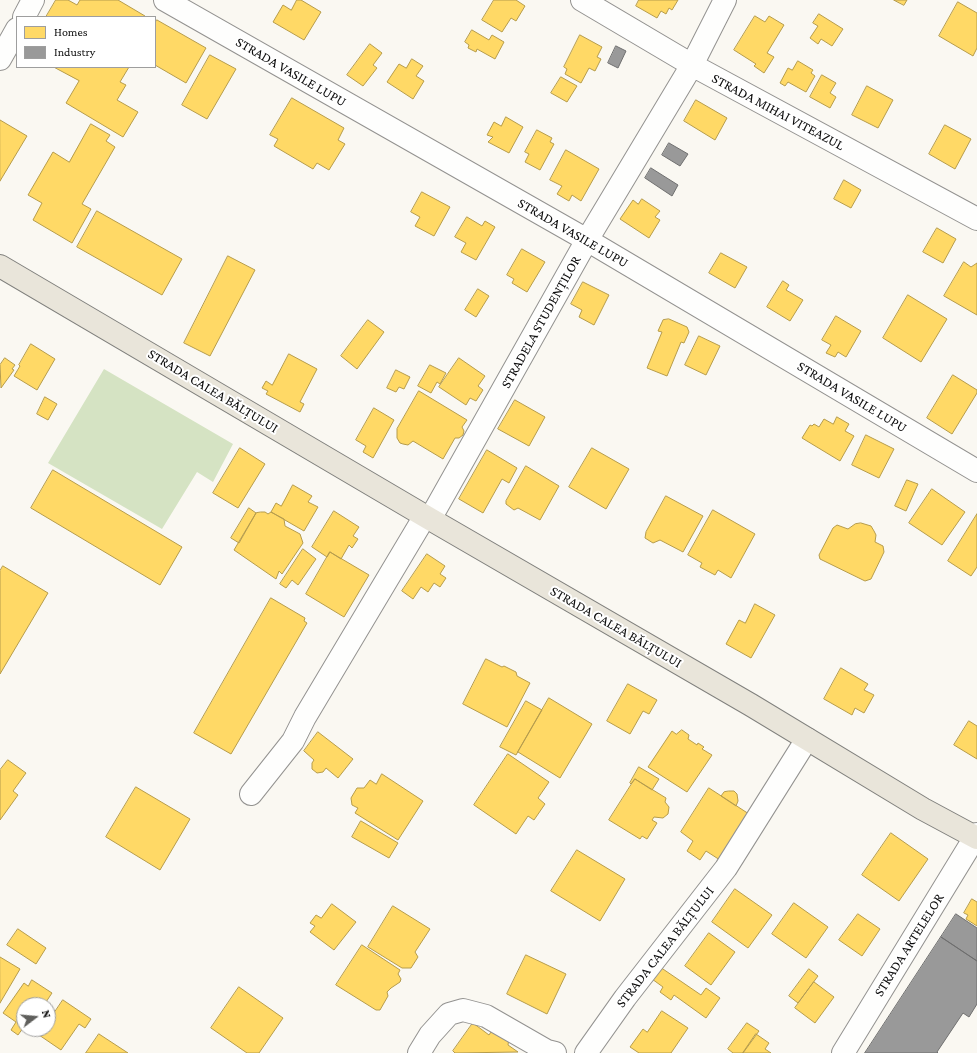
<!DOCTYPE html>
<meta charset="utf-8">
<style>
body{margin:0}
#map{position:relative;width:977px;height:1053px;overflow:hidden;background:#faf8f2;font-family:"Crimson Pro",serif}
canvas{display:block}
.legend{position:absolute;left:16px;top:16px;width:140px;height:52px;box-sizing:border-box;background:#fff;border:1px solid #9e9e9e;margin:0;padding:5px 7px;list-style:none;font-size:12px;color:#0c0c0c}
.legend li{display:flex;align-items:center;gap:8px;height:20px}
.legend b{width:20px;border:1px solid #9e9e9e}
.north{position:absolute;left:16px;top:997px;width:40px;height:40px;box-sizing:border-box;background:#fff;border:1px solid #9e9e9e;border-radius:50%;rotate:74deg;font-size:11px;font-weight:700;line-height:16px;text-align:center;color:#0c0c0c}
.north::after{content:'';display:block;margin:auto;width:14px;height:18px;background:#5f5f5c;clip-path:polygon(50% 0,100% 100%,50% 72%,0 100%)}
</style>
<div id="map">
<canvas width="977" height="1053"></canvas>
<ul class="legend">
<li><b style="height:11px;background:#ffd966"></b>Homes</li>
<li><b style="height:11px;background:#999"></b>Industry</li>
</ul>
<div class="north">N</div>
</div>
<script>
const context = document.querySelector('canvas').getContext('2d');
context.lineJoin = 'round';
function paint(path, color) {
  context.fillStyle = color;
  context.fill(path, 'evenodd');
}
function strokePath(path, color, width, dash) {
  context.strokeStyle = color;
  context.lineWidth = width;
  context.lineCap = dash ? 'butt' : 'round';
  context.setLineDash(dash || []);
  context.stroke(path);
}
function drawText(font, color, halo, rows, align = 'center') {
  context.font = font + ' "Crimson Pro",serif';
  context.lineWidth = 4;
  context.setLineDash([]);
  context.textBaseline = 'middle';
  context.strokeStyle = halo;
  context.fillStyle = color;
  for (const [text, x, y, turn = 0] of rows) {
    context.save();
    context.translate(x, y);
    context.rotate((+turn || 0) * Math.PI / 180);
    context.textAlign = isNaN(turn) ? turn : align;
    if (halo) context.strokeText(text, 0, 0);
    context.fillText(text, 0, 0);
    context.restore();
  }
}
const forest = new Path2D(`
 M 104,369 L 233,444 L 213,482 L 197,472 L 162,529 L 48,463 Z`);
const homes = new Path2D(`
 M 56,0 L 68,0 L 77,5 L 80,0 L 118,0 L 145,16 L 144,17 L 46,17 Z
 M 297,0 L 301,0 L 321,12 L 304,40 L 273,22 L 283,5 L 291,10 Z
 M 494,0 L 516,0 L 525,6 L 516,21 L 511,18 L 502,32 L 482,20 Z
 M 639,0 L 678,0 L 672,10 L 669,8 L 666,14 L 661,11 L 657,18 L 636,6 Z
 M 894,0 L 907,0 L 904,5 Z
 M 958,2 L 977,13 L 977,48 L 973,56 L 939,36 Z
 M 819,14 L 843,29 L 832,46 L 821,39 L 818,44 L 810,38 L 818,26 L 813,23 Z
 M 755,16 L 765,22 L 769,16 L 784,25 L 767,53 L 774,57 L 764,73 L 754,66 L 756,64 L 734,50 Z
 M 157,20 L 206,48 L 186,83 L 155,65 L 155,23 Z
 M 472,30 L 489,40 L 492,35 L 504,42 L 495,59 L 477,49 L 476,52 L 468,48 L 469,45 L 465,42 Z
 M 580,35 L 602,47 L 597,57 L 601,59 L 595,71 L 589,68 L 581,83 L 565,74 L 567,69 L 564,67 Z
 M 370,44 L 382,53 L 373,65 L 377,68 L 363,86 L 347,75 Z
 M 210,55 L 236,69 L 207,119 L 182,105 Z
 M 412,59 L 423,66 L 416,76 L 424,81 L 413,99 L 387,82 L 399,64 L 406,68 Z
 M 798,61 L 813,70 L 811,73 L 815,76 L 806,92 L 788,82 L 785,86 L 780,83 L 788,68 L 792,70 Z
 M 54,67 L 129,67 L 120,82 L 126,85 L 117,100 L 138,112 L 123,137 L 66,103 L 79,81 Z
 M 822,75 L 836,83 L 830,93 L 836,97 L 830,108 L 810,97 Z
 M 561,77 L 577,86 L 567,102 L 551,93 Z
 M 867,86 L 893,100 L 878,128 L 852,115 Z
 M 292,98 L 344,128 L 338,140 L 345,144 L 329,170 L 317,163 L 313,169 L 274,146 L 278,139 L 270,135 Z
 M 696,100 L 727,118 L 715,140 L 684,121 Z
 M 506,117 L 523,127 L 509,153 L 488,142 L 493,137 L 487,135 L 494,122 L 501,126 Z
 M 0,120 L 27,136 L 0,181 Z
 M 91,124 L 110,135 L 106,141 L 115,147 L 82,204 L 91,209 L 72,243 L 33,220 L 42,203 L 28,195 L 53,152 L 69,162 Z
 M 945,125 L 971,139 L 955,169 L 929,154 Z
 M 537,130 L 552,138 L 550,142 L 554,144 L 540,170 L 525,162 L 529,154 L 525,152 Z
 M 566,150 L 599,169 L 581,201 L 572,195 L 569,201 L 557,194 L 562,186 L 550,180 Z
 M 844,180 L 861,190 L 851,208 L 834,199 Z
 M 422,192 L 450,207 L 434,236 L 415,226 L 420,217 L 411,212 Z
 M 642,199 L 660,211 L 655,217 L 660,220 L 649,238 L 620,219 L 633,200 L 638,204 Z
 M 97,211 L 182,259 L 162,295 L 77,247 Z
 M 467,217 L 482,226 L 485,221 L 495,227 L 476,260 L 461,252 L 466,243 L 455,237 Z
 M 937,228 L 956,239 L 943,263 L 923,252 Z
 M 522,249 L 545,262 L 527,292 L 512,283 L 514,279 L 507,275 Z
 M 721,253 L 747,267 L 735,288 L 709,273 Z
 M 228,256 L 255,270 L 210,356 L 184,343 Z
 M 964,262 L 971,267 L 977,263 L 977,315 L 944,296 Z
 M 783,281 L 789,285 L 786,290 L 803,300 L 790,321 L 767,307 Z
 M 583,282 L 609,295 L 594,325 L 579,317 L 582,310 L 571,304 Z
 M 478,289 L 489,296 L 476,317 L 465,310 Z
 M 908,295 L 947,319 L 921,362 L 883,338 Z
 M 836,316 L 861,331 L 846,357 L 838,352 L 835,357 L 826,353 L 831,345 L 822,340 Z
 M 669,319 L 687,327 L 689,332 L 684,343 L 681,342 L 667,376 L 647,368 L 662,332 L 658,331 L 663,320 Z
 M 368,320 L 384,332 L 357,369 L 341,356 Z
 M 699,336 L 720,346 L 706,375 L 685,365 Z
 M 31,344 L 55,359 L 37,390 L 14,376 L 20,366 L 19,365 Z
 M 289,354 L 317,369 L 300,402 L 304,404 L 300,412 L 266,394 L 268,391 L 262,388 L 266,381 L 272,385 Z
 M 5,358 L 15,365 L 12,369 L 14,370 L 1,388 L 0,365 Z
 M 459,358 L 485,376 L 478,386 L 483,390 L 476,401 L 470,398 L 466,405 L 439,387 Z
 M 430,365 L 446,373 L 440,384 L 437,382 L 431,393 L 418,386 Z
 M 396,370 L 410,377 L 404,389 L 399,387 L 396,392 L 387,388 Z
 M 953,375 L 977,390 L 977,393 L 952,434 L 927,418 Z
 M 419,391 L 467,420 L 462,427 L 464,431 L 463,435 L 459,438 L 455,438 L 443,459 L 413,441 L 408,445 L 403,444 L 400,443 L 397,438 L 397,429 Z
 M 45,397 L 57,404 L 48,420 L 37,414 Z
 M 515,400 L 545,417 L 529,446 L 498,429 Z
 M 374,408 L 394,420 L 373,458 L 363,452 L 366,446 L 356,440 Z
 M 837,417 L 849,424 L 845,431 L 854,436 L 840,461 L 802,438 L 810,425 L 812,426 L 814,424 L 819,427 L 824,419 L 833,424 Z
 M 866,435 L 894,449 L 879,478 L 852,465 Z
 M 240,448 L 265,464 L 238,508 L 213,493 Z
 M 592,448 L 629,469 L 606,509 L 569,487 Z
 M 487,450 L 517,468 L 509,483 L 502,479 L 483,513 L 459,499 Z
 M 526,466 L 559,486 L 540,520 L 518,508 L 514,510 L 506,504 L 506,501 Z
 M 53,470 L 182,547 L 160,585 L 31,508 Z
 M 907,480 L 918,484 L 906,511 L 895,506 Z
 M 293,485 L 312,496 L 308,502 L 318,507 L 304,531 L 271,512 L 276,503 L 281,506 Z
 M 932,489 L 965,512 L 942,545 L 909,523 Z
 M 666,496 L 703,516 L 683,552 L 660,540 L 653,543 L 645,538 L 646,532 Z
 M 249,508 L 256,513 L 239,543 L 231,538 Z
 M 713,510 L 755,534 L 731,578 L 718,570 L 715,575 L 700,567 L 702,563 L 688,555 Z
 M 334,511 L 359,527 L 353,536 L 358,539 L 352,548 L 349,545 L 341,559 L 330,552 L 327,557 L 312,547 Z
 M 261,512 L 265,512 L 268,514 L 271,512 L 284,519 L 285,526 L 300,534 L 303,543 L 282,574 L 279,571 L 276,579 L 234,550 L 256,513 Z
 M 977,514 L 977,567 L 971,576 L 948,561 Z
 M 861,523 L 871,526 L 874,531 L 876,535 L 875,542 L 883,546 L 884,552 L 871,579 L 865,581 L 820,559 L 819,555 L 833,528 L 837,525 L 848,529 L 855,524 Z
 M 303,549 L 316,559 L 298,585 L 292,580 L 286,588 L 280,584 Z
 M 330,552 L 369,575 L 344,617 L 306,594 Z
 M 427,554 L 445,566 L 440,574 L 446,578 L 440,587 L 434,583 L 428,592 L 421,587 L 413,599 L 402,591 Z
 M 3,566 L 48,593 L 0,674 L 0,571 Z
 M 271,598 L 305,618 L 304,621 L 307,623 L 231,754 L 194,733 Z
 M 755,604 L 775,615 L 751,658 L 726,644 L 739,620 L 745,623 Z
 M 486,659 L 502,667 L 504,666 L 516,672 L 517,676 L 530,683 L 507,727 L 463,704 Z
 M 841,668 L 868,684 L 864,690 L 874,695 L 864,713 L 855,708 L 852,715 L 824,699 Z
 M 628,684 L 657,700 L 649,714 L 643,711 L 630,734 L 607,721 Z
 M 549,698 L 592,724 L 560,778 L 518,752 Z
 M 526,701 L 542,710 L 516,755 L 500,747 Z
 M 969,721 L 977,726 L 977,759 L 954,745 Z
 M 682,730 L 689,735 L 688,739 L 697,745 L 698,743 L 704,747 L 702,749 L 712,755 L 687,792 L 648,767 L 672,731 L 676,734 Z
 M 318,732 L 353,759 L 338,778 L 326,768 L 323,772 L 317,773 L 312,769 L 312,763 L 314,760 L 304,751 Z
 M 508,754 L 549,782 L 538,798 L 545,804 L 534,820 L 528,816 L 516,834 L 474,805 Z
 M 8,760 L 26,773 L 13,791 L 18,795 L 0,820 L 0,770 Z
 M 639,767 L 659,779 L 652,790 L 635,779 L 631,784 L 630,783 Z
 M 382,774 L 423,801 L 398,840 L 355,813 L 358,808 L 352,805 L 351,798 L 357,788 L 364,788 L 370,780 L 376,784 Z
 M 635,779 L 666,798 L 665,802 L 669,807 L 668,814 L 663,818 L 654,817 L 652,820 L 657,823 L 647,839 L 642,836 L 640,839 L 609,820 Z
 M 136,787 L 190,819 L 160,870 L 106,837 Z
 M 709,788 L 749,814 L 720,860 L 706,851 L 700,860 L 687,851 L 693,841 L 681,832 Z
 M 729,791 L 734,791 L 737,794 L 738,801 L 736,806 L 721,796 L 724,792 Z
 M 361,821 L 398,843 L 389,858 L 352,837 Z
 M 891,833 L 928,859 L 899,901 L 862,875 Z
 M 577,850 L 625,879 L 600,921 L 551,891 Z
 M 735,889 L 772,915 L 748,948 L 712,922 Z
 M 972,899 L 977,902 L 977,926 L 966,919 L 968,915 L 964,913 Z
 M 794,903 L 828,927 L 806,958 L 772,934 Z
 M 332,904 L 356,922 L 334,950 L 310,932 L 315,926 L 310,923 L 316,915 L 321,918 Z
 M 393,906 L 430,929 L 415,952 L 418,957 L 411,968 L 402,968 L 368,947 Z
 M 858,914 L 880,929 L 862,956 L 839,940 Z
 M 18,929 L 46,948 L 36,964 L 7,945 Z
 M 709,933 L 735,952 L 711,985 L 685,966 Z
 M 362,945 L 400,970 L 398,974 L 401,979 L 400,982 L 391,988 L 387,992 L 388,996 L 380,1010 L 376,1010 L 336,985 Z
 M 526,955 L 566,974 L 547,1014 L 507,994 Z
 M 0,957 L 20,969 L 0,1003 Z
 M 660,967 L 701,995 L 706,988 L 720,998 L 706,1018 L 674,995 L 671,1000 L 660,992 L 663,987 L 652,979 Z
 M 809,969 L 818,976 L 798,1003 L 789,996 Z
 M 32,980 L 52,993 L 44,1005 L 24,1005 L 24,1028 L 23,1028 L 18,1035 L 11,1030 L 16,1022 L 3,1013 L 24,983 L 28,986 Z
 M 814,982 L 834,997 L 815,1023 L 795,1008 Z
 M 239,987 L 283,1018 L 259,1053 L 247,1053 L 211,1028 Z
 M 63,1000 L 91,1019 L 85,1028 L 79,1024 L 61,1050 L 39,1035 L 43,1029 L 48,1029 L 48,1022 Z
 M 662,1011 L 688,1028 L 671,1053 L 639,1053 L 630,1047 L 643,1029 L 647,1032 Z
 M 473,1023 L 489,1035 L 491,1032 L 495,1030 L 509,1038 L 508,1045 L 518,1052 L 455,1053 L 453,1051 Z
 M 747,1023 L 759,1031 L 743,1053 L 733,1053 L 728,1049 Z
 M 99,1034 L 128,1053 L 86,1053 Z
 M 756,1034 L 769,1043 L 765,1049 L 771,1053 L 743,1053 Z`);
const industry = new Path2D(`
 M 616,46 L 626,51 L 618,68 L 608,63 Z
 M 669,143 L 688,154 L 680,166 L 662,155 Z
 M 651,168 L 678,185 L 672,196 L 645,178 Z
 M 956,914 L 977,928 L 977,961 L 941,937 Z
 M 941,937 L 977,961 L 977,1004 L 969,1017 L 963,1013 L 937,1052 L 938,1053 L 865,1053 Z`);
const minor = new Path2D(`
 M 165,0 L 587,240 L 977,471
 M 582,0 L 692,65 L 977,219
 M 24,17 L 33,0
 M 0,59 L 17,29
 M 430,519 L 587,240 L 692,65 L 725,0
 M 251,794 L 293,741 L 305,717 L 425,516
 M 419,1053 L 430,1035 L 449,1014 L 463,1010 L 486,1016 L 547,1051 L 555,1053
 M 586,1053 L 625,998 L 726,868 L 807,739
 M 843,1053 L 977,834`);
const major = new Path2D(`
 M 0,266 L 430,519 L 751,705 L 923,809 L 977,838`);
const streetNames = [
 ["STRADA VASILE LUPU",291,72,30],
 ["STRADA MIHAI VITEAZUL",778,112,28],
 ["STRADA VASILE LUPU",573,233,30],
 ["STRADELA STUDENȚILOR",541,322,-61],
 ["STRADA CALEA BĂLȚULUI",213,391,31],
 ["STRADA VASILE LUPU",852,397,31],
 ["STRADA CALEA BĂLȚULUI",616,627,30],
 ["STRADA ARTELELOR",909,945,-58],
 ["STRADA CALEA BĂLȚULUI",665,947,-52]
];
paint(forest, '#d5e3c3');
paint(homes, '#ffd966');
strokePath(homes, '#b69c4b', 1);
paint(industry, '#999');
strokePath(industry, '#6f6f6f', 1);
strokePath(minor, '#939290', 24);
strokePath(major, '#80807d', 24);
strokePath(minor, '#fefefd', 22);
strokePath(major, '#e9e5da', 22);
drawText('14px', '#0c0c0c', '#fff', streetNames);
</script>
